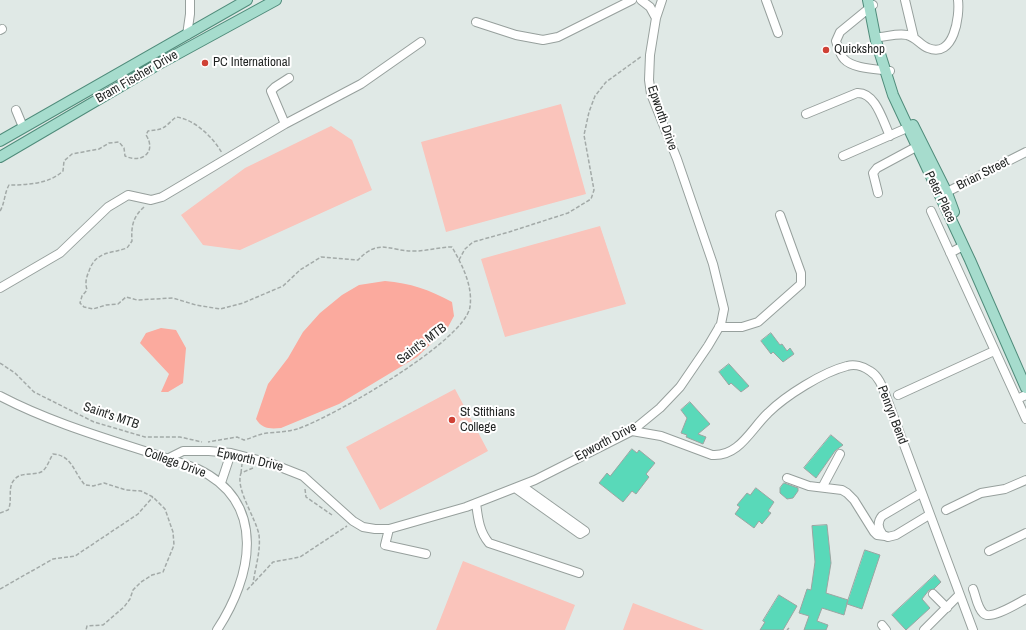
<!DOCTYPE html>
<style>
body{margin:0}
canvas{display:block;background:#e0e9e6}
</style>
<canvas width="1026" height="630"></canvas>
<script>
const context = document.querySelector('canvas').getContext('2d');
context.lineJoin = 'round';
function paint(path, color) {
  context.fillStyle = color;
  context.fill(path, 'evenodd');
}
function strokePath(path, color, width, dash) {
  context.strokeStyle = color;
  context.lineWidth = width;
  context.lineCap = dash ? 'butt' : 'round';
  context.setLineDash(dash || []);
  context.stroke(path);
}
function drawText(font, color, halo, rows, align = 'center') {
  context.font = font + ' "Archivo Narrow",sans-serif';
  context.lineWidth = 4;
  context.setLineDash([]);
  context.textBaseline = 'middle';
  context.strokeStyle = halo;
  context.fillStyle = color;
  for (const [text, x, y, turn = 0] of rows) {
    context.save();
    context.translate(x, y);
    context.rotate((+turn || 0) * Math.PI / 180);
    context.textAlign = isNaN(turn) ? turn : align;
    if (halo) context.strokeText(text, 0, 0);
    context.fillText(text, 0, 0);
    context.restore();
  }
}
const green = new Path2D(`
 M 561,104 L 586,194 L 446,232 L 421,142 Z
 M 331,126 L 352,140 L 372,190 L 240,250 L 203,245 L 181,215 L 245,168 Z
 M 600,226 L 626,304 L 505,337 L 481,259 Z
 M 455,389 L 488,451 L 380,510 L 346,447 Z
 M 463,561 L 575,605 L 565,630 L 436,630 Z
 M 633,603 L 704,630 L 623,630 Z`);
const water = new Path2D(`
 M 385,281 C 410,283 430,290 452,302 L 454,316 L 447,329 L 417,357 L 339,404 L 281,428 C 270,429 262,429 256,419 L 268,384 L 288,358 L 303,332 L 320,313 L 342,295 L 359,285 Z
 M 161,328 L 176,330 L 186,348 L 183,383 L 168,392 L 161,392 L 169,374 L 140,343 L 146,333 Z`);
const building = new Path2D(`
 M 771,333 L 780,345 L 782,344 L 787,351 L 790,348 L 794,354 L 783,362 L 773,352 L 771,354 L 761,341 Z
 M 729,364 L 749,386 L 741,392 L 731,383 L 729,385 L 719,372 Z
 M 690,402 L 710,424 L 698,434 L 706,437 L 703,444 L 686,437 L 687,435 L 681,433 L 687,418 L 681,410 Z
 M 831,435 L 843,445 L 835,451 L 816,478 L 804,468 Z
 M 632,449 L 637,453 L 639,450 L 655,463 L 646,474 L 649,477 L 636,494 L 632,491 L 623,502 L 599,483 L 607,473 L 610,476 Z
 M 784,483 L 798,488 L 798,491 L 793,498 L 787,499 L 780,493 L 780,488 Z
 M 756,488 L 774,502 L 768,511 L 771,513 L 762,524 L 759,521 L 754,528 L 735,514 L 740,507 L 737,505 L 747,493 L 750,495 Z
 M 827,525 L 831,563 L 826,593 L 848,600 L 844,615 L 822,608 L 817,621 L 828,625 L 826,630 L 804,630 L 809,616 L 799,613 L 807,589 L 811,590 L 815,562 L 812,526 Z
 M 865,550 L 880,555 L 862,609 L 847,604 Z
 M 935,575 L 941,582 L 934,589 L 929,590 L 922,599 L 930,608 L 906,630 L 892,615 Z
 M 779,595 L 797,606 L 783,630 L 760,630 L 765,622 L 763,621 Z`);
const path = new Path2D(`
 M 144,207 C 133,217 131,226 132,241 L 127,248 C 110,254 96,251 89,271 C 86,278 85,283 87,290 L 82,296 L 80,303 L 84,307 L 93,309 L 106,305 L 118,304 L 126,297 L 137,300 L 173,298 L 196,305 L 220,309 L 243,303 L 283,286 L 300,270 L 321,257 L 358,260 C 380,237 390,252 415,251 C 428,251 439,247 452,247 C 462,265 473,285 470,307 C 464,342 331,418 297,429 C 287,432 278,432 267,433 C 259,434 252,438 244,440 L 237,437 L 208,442
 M 0,211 C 5,203 4,194 9,185 C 27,185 49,184 63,171 L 64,161 L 72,154 L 99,149 L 109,143 L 119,142 L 124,148 L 125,156 C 142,164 157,152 146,135 L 148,131 C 166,129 163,128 176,117 C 194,119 213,137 222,153
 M 459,260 L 465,249 L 473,242 L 509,232 L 568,213 L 591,199 L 594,190 L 584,135 L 589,112 L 595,96 L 606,82 L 642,56
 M 0,363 L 15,373 L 34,392 L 94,422 L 145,437 L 180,437 L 202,442
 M 253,468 L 241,473 C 235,489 256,518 259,535 C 261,551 255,568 253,584
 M 241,473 L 242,464
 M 305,489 L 306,497 L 332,515
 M 0,513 L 8,510 C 13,501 7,488 14,480 C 21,471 33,476 41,472 C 47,469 49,460 53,454 C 72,455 74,473 85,485 L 93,486 L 104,483 L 126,490 L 141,491 L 153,497 L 165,509 L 173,532 L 174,545 L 163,572 L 152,575 L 141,582 L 133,590 L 130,599 L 124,607 L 103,625 L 87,626 L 86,630
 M 0,589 L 53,559 L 75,556 L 138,514 L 153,497
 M 247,590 L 273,562 L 300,557 L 347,526
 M 787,630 L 789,628`);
const minor = new Path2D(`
 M 641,0 L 650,7 L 656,18
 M 766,0 L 778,33
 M 905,0 L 914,38
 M 873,5 L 840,32 L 836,41 C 838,47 840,55 844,59 C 853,69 877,69 890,71
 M 476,22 L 516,35 L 543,40 L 558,37 L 632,0
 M 0,30 L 2,29
 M 187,35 L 190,14 L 190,0
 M 880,37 C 889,36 899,33 907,35 C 916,37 920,45 928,48 C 954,59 960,16 958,0
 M 16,110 L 23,127
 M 806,114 L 857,93 C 876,92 883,122 890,136
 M 285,124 L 271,91 L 275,87 L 289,78
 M 843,156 L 907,128
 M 878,193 L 873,173 L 877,168 L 916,147
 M 943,194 L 1026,152
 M 931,211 L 1017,399 L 1026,395
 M 950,253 L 963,246
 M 0,288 L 60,253 L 108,207 L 128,195 L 151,200 L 162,197 L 285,124 L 361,84 L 421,42
 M 719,327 L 742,327 L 758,322 L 801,284 L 801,273 L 780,215
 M 898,395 L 994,351
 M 0,396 C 63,429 132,445 198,469 C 268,503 252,577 217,630
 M 1017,399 L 1026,419
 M 632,431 L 661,436 L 712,455 C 739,457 751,429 768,413 C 785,396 823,372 847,366 C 854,364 863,366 870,371 C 880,377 883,389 887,399 L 973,630
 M 167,459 L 183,451 L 209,451 L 231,453 L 270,463 L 303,476 L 353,521 L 363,527 L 375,529 L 389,529 L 466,507 L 535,480 L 632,431 L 660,408 L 680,387 L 708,346 L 721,324 L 724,309 L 713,264 L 677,159 L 651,94 L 649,80 L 650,55 L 656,18 L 662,0
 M 787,478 L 809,486 L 842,490 L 847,493 L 854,500 L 874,532 L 877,535 L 885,536
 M 221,483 L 231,453
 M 823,486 L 840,454
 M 515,488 L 580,534 L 585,531 L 522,486
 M 921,493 L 882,516 C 877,522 878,529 883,535 L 888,537 L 896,535 L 929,515
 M 476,503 C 478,518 479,531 489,543 L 579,573
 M 946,510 L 981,493 L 1005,489 L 1026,480
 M 389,529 L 385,545 L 426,554
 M 989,551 L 1026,533
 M 973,589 C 976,596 977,607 983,613 C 990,621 1018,603 1026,599
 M 933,594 L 947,608
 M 882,625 L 886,630
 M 924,630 L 959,595`);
const major = new Path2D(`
 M 868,0 L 876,41 L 893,95 L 970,260 L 1026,388
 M 913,125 L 947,193 L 954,212
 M 0,141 L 247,0
 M 0,157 L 157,65 L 276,0`);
const markers = [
 [826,50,4,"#cf4135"],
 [205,63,4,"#cf4135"],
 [452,420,4,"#cf4135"]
];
const poiNames = [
 ["Quickshop",834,50],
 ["PC International",213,63],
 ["St Stithians",460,413],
 ["College",460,428]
];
const streetNames = [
 ["Bram Fischer Drive",137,77,-30],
 ["Epworth Drive",662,118,71],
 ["Brian Street",983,174,-27],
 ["Peter Place",940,197,64],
 ["Saint's MTB",422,344,-37],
 ["Penryn Bend",892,415,69],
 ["Saint's MTB",111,416,19],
 ["Epworth Drive",606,442,-28],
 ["Epworth Drive",250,460,13],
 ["College Drive",175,463,20]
];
paint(green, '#fac4bb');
paint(water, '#fbaa9e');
paint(building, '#59d9b9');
strokePath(building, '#9ca5a2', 1);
strokePath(minor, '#97a09d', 10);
strokePath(major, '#508c7b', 12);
strokePath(path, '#a3aaa8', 1.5, [4, 2]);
strokePath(minor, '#fff', 8);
strokePath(major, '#a6dccd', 10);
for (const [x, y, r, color] of markers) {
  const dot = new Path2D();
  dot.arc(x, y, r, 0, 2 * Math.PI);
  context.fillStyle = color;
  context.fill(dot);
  strokePath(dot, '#fff', 1.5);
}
drawText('13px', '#1f2221', '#fff', poiNames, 'left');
drawText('13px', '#1f2221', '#fff', streetNames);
</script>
